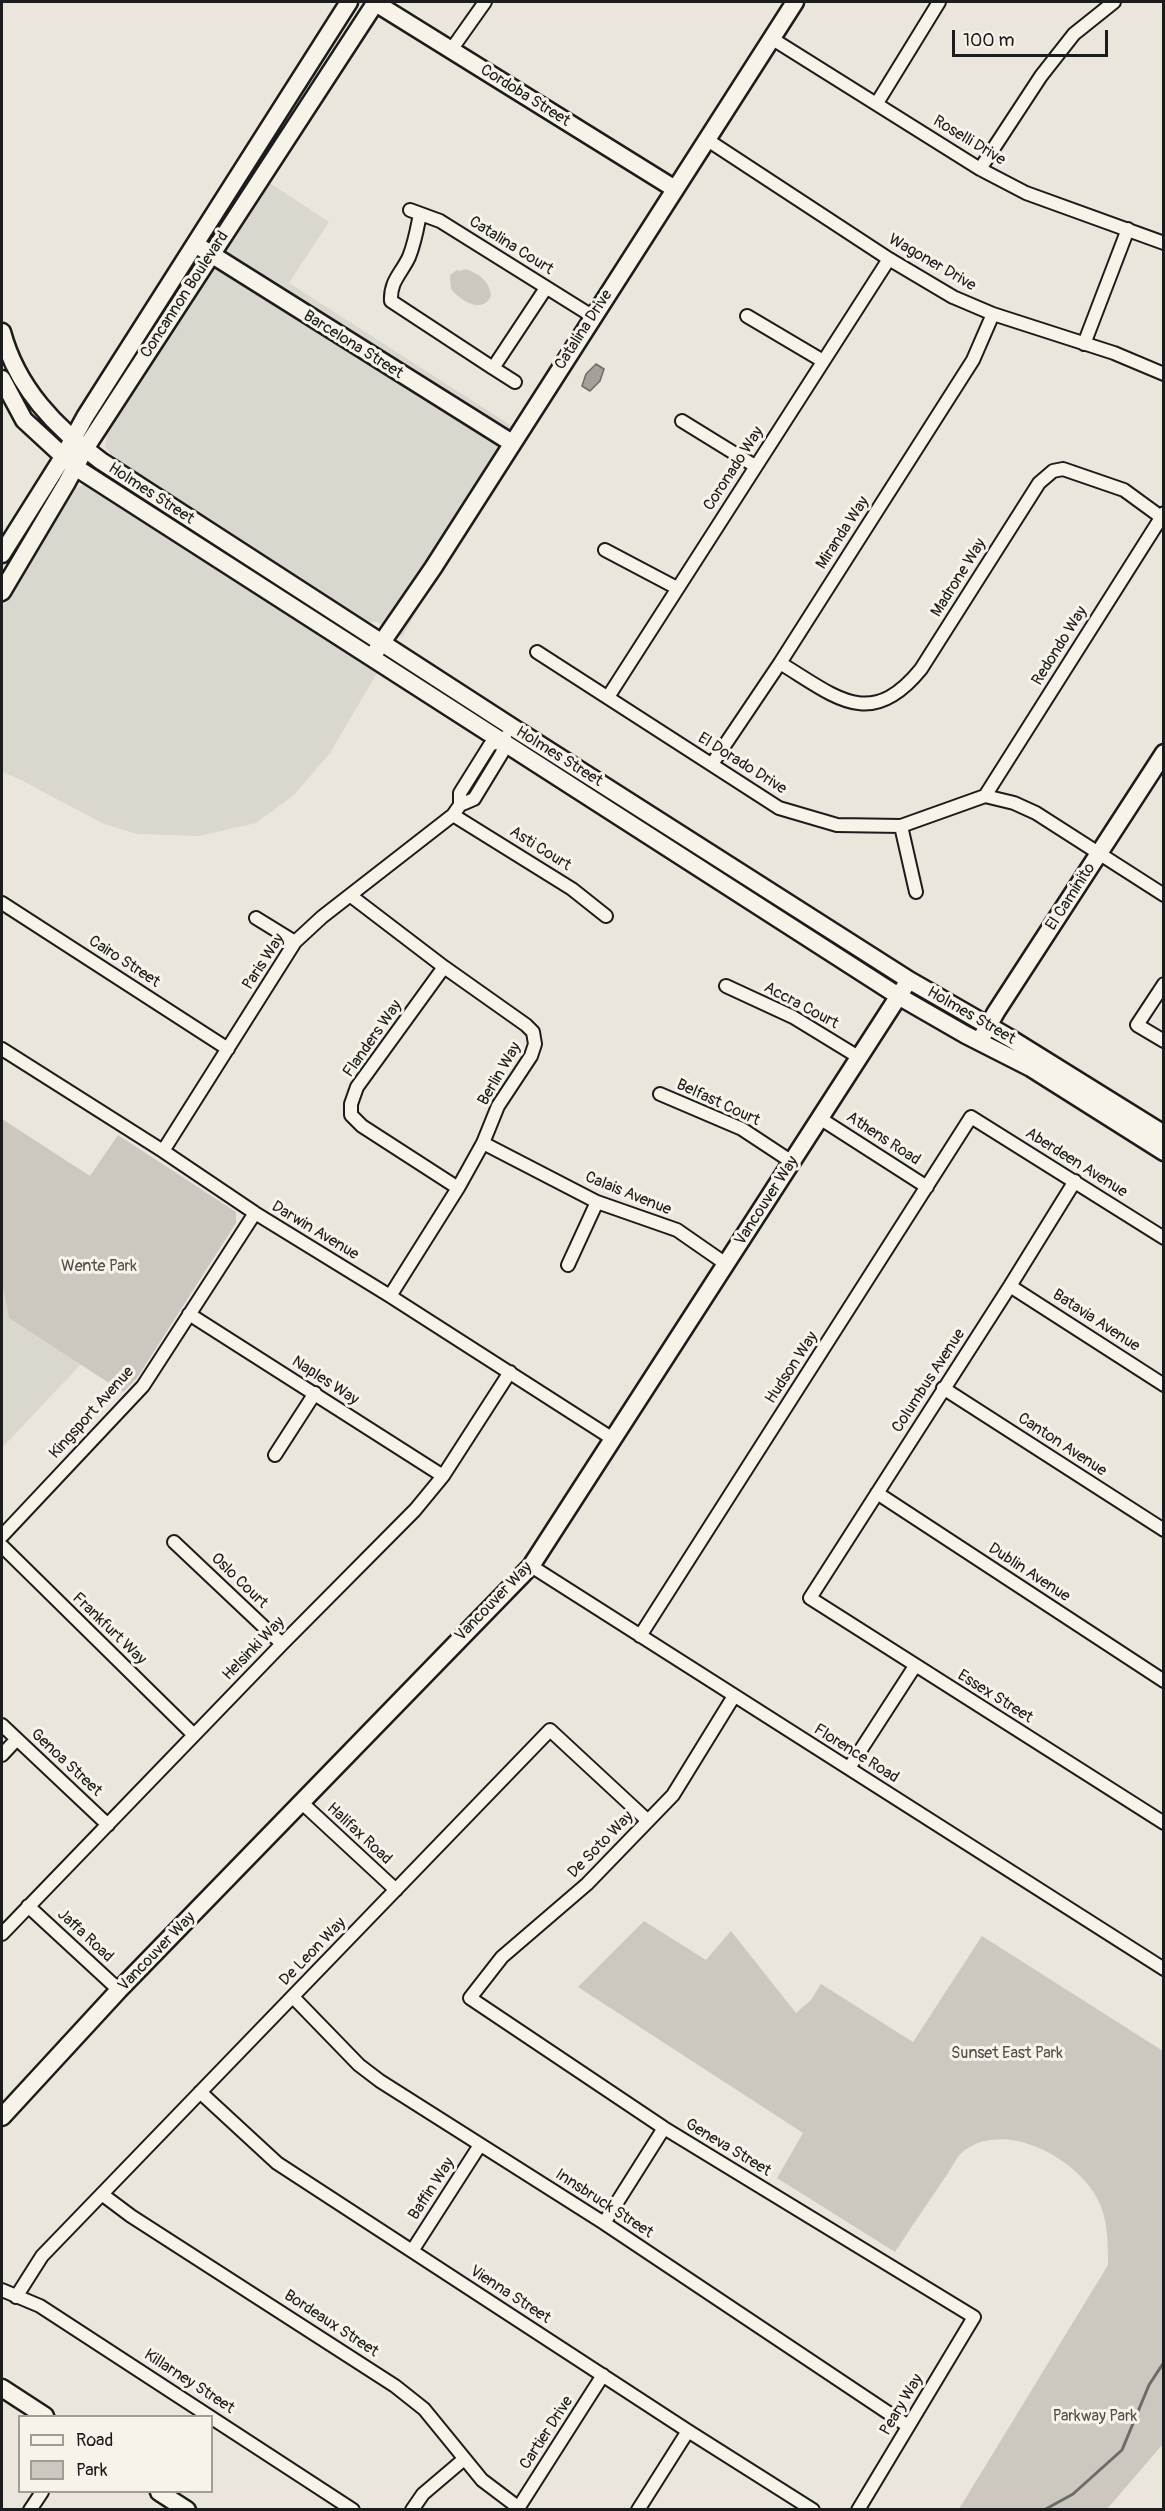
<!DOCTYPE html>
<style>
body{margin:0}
#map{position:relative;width:1165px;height:2511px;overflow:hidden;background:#eae6dc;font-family:Pangolin,sans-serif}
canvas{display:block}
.frame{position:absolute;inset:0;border:3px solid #1c1c1c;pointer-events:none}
.legend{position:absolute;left:18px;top:2415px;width:195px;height:78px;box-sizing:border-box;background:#f7f3e8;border:2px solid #9f9d96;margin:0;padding:8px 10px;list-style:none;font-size:18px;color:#1c1c1c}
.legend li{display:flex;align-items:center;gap:12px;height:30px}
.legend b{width:30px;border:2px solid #9f9d96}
.scale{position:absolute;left:952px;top:30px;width:156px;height:27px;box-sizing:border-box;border:3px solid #1c1c1c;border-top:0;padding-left:8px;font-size:18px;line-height:21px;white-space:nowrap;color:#1c1c1c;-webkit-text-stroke:4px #f7f3e8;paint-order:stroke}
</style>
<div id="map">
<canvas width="1165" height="2511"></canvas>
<div class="frame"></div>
<ul class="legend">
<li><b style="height:8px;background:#f7f3e8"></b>Road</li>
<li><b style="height:16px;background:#ccc8c0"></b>Park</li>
</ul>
<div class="scale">100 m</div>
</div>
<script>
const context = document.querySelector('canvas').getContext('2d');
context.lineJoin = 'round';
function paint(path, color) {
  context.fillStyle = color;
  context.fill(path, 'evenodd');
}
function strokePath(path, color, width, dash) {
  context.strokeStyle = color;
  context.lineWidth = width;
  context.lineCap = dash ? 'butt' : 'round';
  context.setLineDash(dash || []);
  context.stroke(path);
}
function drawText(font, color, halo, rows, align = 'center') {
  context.font = font + ' Pangolin,sans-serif';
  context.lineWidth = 6;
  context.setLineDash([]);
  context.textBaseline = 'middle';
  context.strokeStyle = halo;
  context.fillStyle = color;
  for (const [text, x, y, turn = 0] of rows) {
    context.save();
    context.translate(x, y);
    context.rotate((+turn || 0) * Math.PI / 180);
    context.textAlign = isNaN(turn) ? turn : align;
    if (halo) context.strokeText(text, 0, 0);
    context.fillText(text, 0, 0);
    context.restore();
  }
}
const built = new Path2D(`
 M 265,180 L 329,222 L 289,283 L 529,437 L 423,600 L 402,637 L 377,622 L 367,622 L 118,463 L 105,447 L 109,423 Z
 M 87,484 L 148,519 L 178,545 L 241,586 L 281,605 L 380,668 L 330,753 L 294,795 L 256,823 L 199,836 L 137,834 L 104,824 L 19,779 L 2,772 L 2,608 L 67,500 L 77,487 Z
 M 2,1283 L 9,1318 L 81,1364 L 2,1448 Z`);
const green = new Path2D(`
 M 465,269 C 479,273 490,282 491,296 C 482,315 460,300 451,289 L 450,275 L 457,270 L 460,271 Z
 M 2,1119 L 90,1176 L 118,1135 L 236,1212 L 236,1223 L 137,1378 L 123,1392 L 9,1318 L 2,1283 Z
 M 644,1921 L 706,1960 L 731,1931 L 796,2013 L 811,2000 L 821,1984 L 913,2042 L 982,1936 L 1163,2051 L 1163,2444 L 1107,2509 L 959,2509 L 1108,2265 C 1108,2242 1108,2218 1097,2198 C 1076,2158 1006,2120 965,2150 C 957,2155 952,2168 946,2176 C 929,2201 912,2226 895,2252 L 777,2178 L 803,2133 L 578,1987 Z`);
const water = new Path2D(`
 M 596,364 L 604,369 L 600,381 L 590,391 L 582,386 L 586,374 Z`);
const stream = new Path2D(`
 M 1044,2510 L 1073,2494 L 1122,2450 L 1149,2385 L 1164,2362`);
const street = new Path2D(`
 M 771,38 L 980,169 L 1026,193 L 1164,243
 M 451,50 L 485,2
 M 877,103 L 939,2
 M 706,139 L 889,259 L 953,297 L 993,314 L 1114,353 L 1164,374
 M 980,169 L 1041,76 L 1074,34 L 1114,2
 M 410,210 L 440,221 L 592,316
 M 420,214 C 417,229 415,242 409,257 C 401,274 390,281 391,301 L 493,368 L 546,288
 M 747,316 L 823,361
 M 1084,344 L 1128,229
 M 493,368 L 515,382
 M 682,421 L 755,466
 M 605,550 L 677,588
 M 537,652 L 779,808 L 837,825 L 901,826 L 985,796 L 1014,803 L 1036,813 L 1164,895
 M 780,663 C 835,696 870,732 921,669 L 1039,483 L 1053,471 L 1063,469 L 1124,490 L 1161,517
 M 608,697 L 889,259
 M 712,764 L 780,663 L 973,360 L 993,314
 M 985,796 L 1164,513
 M 460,805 L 460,793 L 490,745 L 503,740
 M 453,815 L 572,889 L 606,916
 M 901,826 L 916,892
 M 351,896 L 444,967 L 526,1025 L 533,1032 L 535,1044 L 531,1056 L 498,1106 L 483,1143 L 458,1188 L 390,1296
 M 2,903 L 228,1049
 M 256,918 L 295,942
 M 444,967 L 357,1087 L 351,1104 L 351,1115 L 362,1126 L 458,1188
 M 1164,984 L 1137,1025 L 1164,1041
 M 726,986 L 793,1017 L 860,1058
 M 2,1049 L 163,1151 L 255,1213 L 390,1296 L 613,1439
 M 660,1094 L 742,1129 L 792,1162
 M 821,1119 L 927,1187
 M 483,1143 L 597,1202 L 677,1230 L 726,1264
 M 163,1151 L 295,942 L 322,917 L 453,815 L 460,805 L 474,799 L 502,753 L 505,737
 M 1075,1181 L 1010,1286 L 810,1598 L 1164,1823
 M 568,1265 L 597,1202
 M 1010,1286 L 1164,1385
 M 189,1314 L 443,1476
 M 943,1388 L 1164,1530
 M 275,1455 L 315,1393
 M 877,1493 L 1164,1681
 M 2,1536 L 143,1386 L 255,1213
 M 174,1542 L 282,1644
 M 2,1546 L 194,1735
 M 531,1566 L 1164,1969
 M 640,1636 L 971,1117 L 1164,1238
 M 734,1696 L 673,1795 L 587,1884 L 502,1957 L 470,1998 L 664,2128 L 974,2317 L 858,2510
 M 2,1725 L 108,1825
 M 2,1755 L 16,1740
 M 849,1768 L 915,1666
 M 301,1802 L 396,1890
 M 28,1906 L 119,1990
 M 2,1934 L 282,1644 L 415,1510 L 443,1476 L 510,1372
 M 293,1997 L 359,2065 L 380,2081 L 604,2223 L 908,2426
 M 200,2092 L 277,2163 L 688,2431 L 813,2510
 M 103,2195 L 131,2216 L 395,2386 L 424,2409 L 482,2480 L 519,2508
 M 604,2223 L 664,2128
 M 412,2251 L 480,2145
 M 2,2290 L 40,2306 L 353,2510
 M 16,2297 L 42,2256 L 550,1730 L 647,1820
 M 30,2510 L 42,2492
 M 412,2510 L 423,2494 L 463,2460
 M 517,2510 L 603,2375
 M 638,2510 L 688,2431`);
const secondary = new Path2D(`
 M 374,2 L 675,189
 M 203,249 L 512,443
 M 2,332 C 17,388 56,428 101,461 L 512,727 L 909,980 L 1008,1037 L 1164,1134
 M 2,379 L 24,420 L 75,467 L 900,997 L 966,1035 L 1031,1068 L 1164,1152
 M 2,554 L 63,457 L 85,417 L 349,2
 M 2,592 L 66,484 L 85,449 L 376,2
 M 376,651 L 433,568 L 795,2
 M 983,1035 L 996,1012 L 1164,753
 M 2,2117 L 119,1990 L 531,1566 L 909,980
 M 2,2388 L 45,2416
 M 159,2492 L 187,2510`);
const streetNames = [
 ["Cordoba Street",525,96,32],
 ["Roselli Drive",969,141,31],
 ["Catalina Court",511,246,32],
 ["Wagoner Drive",932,263,30],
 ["Concannon Boulevard",185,295,-57],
 ["Catalina Drive",584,330,-57],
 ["Barcelona Street",353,345,32],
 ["Coronado Way",734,469,-57],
 ["Holmes Street",151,494,33],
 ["Miranda Way",843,533,-57],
 ["Madrone Way",959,578,-58],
 ["Redondo Way",1060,646,-58],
 ["Holmes Street",559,757,32],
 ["El Dorado Drive",742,764,32],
 ["Asti Court",540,849,32],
 ["El Caminito",1071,897,-57],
 ["Cairo Street",124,962,33],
 ["Paris Way",264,962,-57],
 ["Accra Court",801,1006,28],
 ["Holmes Street",971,1016,30],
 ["Flanders Way",373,1039,-55],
 ["Berlin Way",500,1074,-60],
 ["Belfast Court",718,1103,25],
 ["Athens Road",883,1139,33],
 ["Aberdeen Avenue",1076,1163,32],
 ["Calais Avenue",628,1194,22],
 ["Vancouver Way",767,1201,-57],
 ["Darwin Avenue",315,1231,31],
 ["Batavia Avenue",1096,1321,33],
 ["Hudson Way",792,1368,-57],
 ["Naples Way",325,1381,33],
 ["Columbus Avenue",929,1381,-57],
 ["Kingsport Avenue",92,1413,-48],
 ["Canton Avenue",1062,1445,33],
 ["Dublin Avenue",1029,1573,33],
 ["Oslo Court",239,1581,44],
 ["Vancouver Way",494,1602,-46],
 ["Frankfurt Way",109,1629,44],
 ["Helsinki Way",254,1649,-46],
 ["Essex Street",995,1697,32],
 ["Florence Road",856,1754,32],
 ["Genoa Street",66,1763,43],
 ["Halifax Road",359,1834,43],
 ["De Soto Way",601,1845,-46],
 ["Jaffa Road",85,1936,43],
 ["Vancouver Way",157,1952,-46],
 ["De Leon Way",313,1952,-46],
 ["Geneva Street",728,2148,31],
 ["Baffin Way",432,2189,-57],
 ["Innsbruck Street",604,2204,33],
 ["Vienna Street",510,2295,33],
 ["Bordeaux Street",331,2324,33],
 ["Killarney Street",189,2382,33],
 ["Peary Way",902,2405,-59],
 ["Cartier Drive",547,2433,-57]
];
const parkNames = [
 ["Wente Park",99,1267],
 ["Sunset East Park",1007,2054],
 ["Parkway Park",1095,2417]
];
paint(built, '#dad7ce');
paint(green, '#ccc8c0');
paint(water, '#a3a19a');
strokePath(water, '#6d6c68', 1.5);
strokePath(stream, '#6d6c68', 3);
strokePath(street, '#1c1c1c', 16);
strokePath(secondary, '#1c1c1c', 21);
strokePath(street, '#f7f3e8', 12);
strokePath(secondary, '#f7f3e8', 16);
drawText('16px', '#1c1c1c', '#f7f3e8', streetNames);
drawText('16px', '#51504d', '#f7f3e8', parkNames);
</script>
